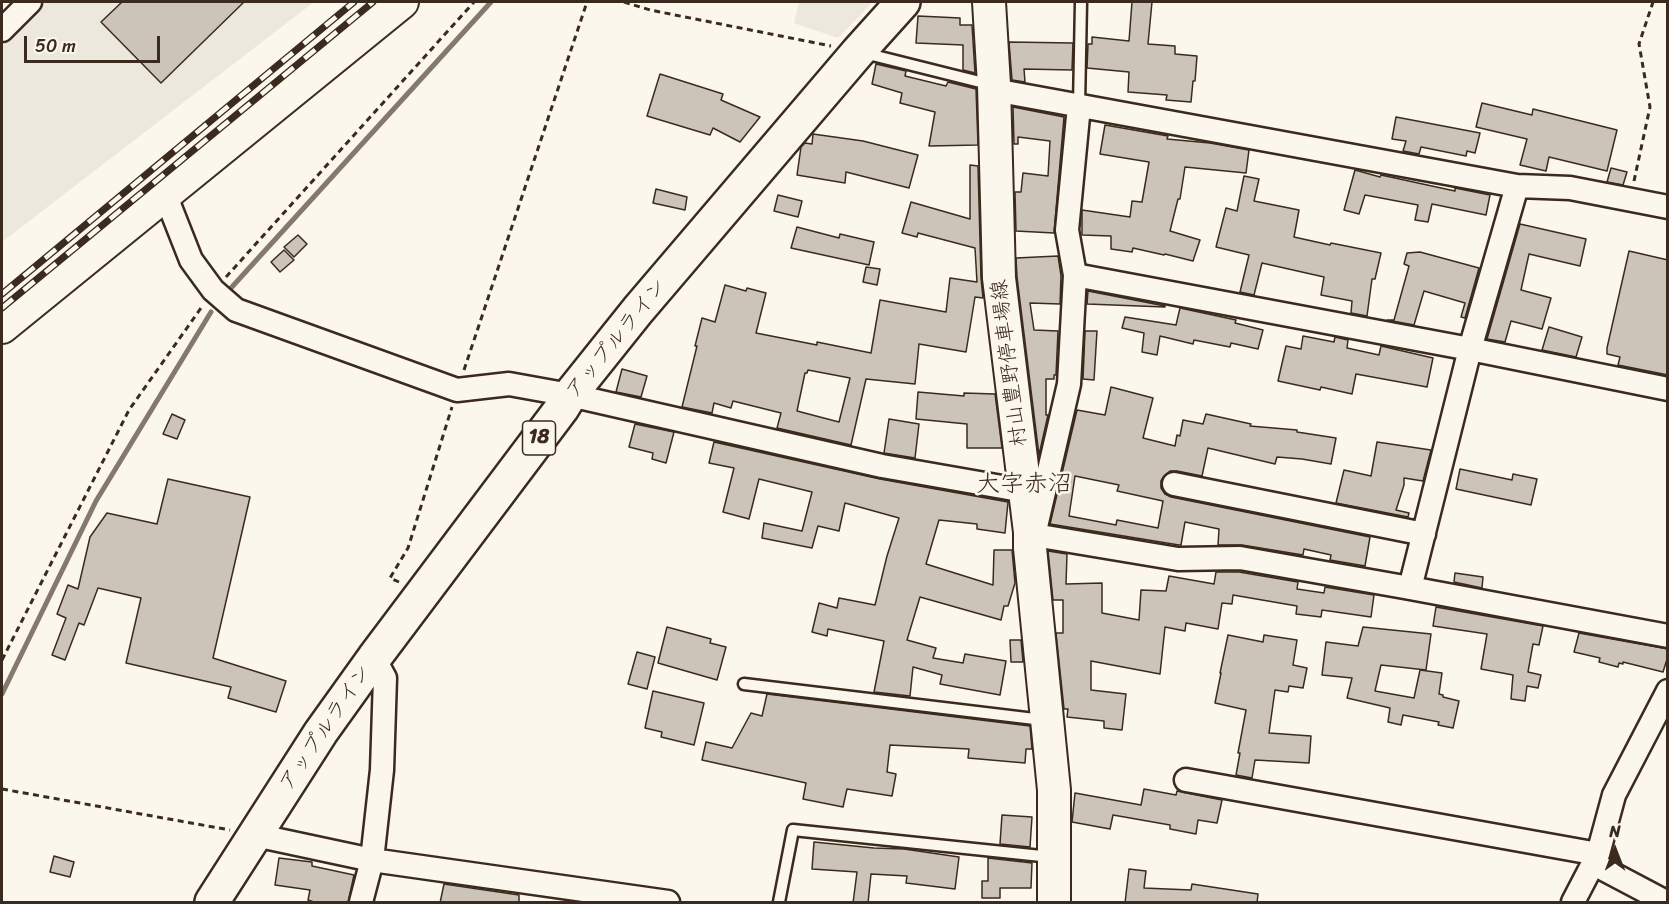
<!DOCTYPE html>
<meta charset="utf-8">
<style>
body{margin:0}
#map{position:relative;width:1669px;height:904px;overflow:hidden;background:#fbf7ec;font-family:Sriracha,sans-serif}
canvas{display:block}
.frame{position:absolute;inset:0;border:3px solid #3b2a1e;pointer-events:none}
.north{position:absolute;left:1585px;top:820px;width:60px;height:60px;-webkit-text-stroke:4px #fbf7ec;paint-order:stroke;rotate:0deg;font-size:16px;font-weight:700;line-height:24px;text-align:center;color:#3b2a1e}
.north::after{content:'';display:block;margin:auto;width:21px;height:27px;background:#3b2a1e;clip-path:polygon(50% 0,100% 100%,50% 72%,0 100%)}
.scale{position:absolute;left:24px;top:36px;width:136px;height:27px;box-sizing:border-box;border:3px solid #3b2a1e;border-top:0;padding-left:8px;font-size:18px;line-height:21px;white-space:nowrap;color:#3b2a1e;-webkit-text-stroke:4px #fbf7ec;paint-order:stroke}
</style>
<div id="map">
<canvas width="1669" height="904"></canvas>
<div class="frame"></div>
<div class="north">N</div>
<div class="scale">50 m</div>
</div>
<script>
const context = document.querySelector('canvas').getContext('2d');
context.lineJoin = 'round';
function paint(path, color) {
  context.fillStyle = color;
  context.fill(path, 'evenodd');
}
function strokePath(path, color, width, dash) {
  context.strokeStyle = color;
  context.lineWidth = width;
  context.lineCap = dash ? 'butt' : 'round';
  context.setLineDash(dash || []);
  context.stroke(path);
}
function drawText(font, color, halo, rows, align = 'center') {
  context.font = font + ' Sriracha,"Klee One",sans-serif';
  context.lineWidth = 5;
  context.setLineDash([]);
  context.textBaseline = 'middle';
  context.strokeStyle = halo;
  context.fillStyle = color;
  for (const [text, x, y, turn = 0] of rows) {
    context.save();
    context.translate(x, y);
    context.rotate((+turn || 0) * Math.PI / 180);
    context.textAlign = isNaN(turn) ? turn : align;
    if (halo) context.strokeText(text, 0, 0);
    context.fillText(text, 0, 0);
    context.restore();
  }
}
const built = new Path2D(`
 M 46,2 L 314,2 L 2,242 L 2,47 Z
 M 799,2 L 873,2 L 838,38 L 794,23 Z`);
const stream = new Path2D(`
 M 231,288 L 491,2
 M 2,694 L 96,501 L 211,312`);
const building = new Path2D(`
 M 122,2 L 244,2 L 161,83 L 101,22 Z
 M 1132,2 L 1152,2 L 1148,44 L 1175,46 L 1175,54 L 1197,56 L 1195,81 L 1193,81 L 1191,102 L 1166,100 L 1167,95 L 1128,92 L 1129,72 L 1087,68 L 1088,44 L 1092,44 L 1092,37 L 1129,41 Z
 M 918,16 L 960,18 L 960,25 L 972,25 L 975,73 L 963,70 L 963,45 L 916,43 Z
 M 1009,42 L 1073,43 L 1072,70 L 1024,69 L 1025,82 L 1012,80 Z
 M 876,64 L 906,71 L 905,76 L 946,86 L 948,82 L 976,89 L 978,145 L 929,146 L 935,112 L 900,103 L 902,93 L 872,84 Z
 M 660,74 L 723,94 L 721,100 L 760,117 L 740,142 L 713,128 L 710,135 L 647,116 Z
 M 1482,103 L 1532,115 L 1533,109 L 1617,130 L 1607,171 L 1549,157 L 1546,171 L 1520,165 L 1527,139 L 1476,127 Z
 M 1013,107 L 1064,117 L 1054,233 L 1016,231 L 1015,192 L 1021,192 L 1023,173 L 1048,176 L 1050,141 L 1018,137 L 1018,144 L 1014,144 Z
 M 1396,117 L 1480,133 L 1475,153 L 1467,151 L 1466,156 L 1421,147 L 1419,154 L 1403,151 L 1406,141 L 1392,139 Z
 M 1105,125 L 1168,136 L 1167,139 L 1210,143 L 1249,150 L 1246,173 L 1185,167 L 1180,199 L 1178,199 L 1170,231 L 1200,240 L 1193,261 L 1165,254 L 1164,255 L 1133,248 L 1132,252 L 1111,249 L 1111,236 L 1082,235 L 1082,210 L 1130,217 L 1132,201 L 1142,202 L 1149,162 L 1100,154 Z
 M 813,134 L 863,141 L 918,155 L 909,188 L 846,172 L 845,183 L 797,175 L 801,147 L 805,143 L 812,144 Z
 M 970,165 L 978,166 L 981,278 L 983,298 L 975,297 L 966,352 L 919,344 L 915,384 L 866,379 L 851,445 L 777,428 L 781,413 L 733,401 L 731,408 L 714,403 L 712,413 L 682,407 L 697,346 L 695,346 L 702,318 L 715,322 L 725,285 L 746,291 L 747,288 L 766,293 L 756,333 L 817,345 L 817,342 L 871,353 L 880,300 L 946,312 L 950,278 L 977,282 L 975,248 L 918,233 L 917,237 L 902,233 L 911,202 L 970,219 ZM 808,370 L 850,378 L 839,422 L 797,411 L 805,373 L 807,373 Z
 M 1611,168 L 1627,172 L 1623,185 L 1607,182 Z
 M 1355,170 L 1380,177 L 1381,175 L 1455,191 L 1455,188 L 1490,195 L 1486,215 L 1432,204 L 1428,222 L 1415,220 L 1418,205 L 1365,195 L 1359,214 L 1344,210 Z
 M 1244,176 L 1259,179 L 1254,201 L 1299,210 L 1294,237 L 1330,245 L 1331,243 L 1381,253 L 1375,279 L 1372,279 L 1367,316 L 1351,313 L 1352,301 L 1321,295 L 1324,277 L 1262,263 L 1254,295 L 1240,292 L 1249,255 L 1216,247 L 1226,208 L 1237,211 Z
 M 656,189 L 687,197 L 685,210 L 653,203 Z
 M 778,195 L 802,201 L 798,217 L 774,211 Z
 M 1520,224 L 1586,239 L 1580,266 L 1529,254 L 1521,290 L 1551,298 L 1542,329 L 1511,321 L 1505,342 L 1487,339 Z
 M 797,227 L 839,238 L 840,234 L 874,242 L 869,265 L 791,248 Z
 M 298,235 L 307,244 L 294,257 L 284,247 Z
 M 284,250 L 294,260 L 280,272 L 271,262 Z
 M 1629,251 L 1668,260 L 1668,375 L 1618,365 L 1620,357 L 1607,354 L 1607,348 Z
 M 1420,252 L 1479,268 L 1465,318 L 1461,317 L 1465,303 L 1424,291 L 1414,325 L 1387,320 L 1394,320 L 1409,266 L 1404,264 L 1407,253 Z
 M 1058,256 L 1061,276 L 1060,304 L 1030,303 L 1034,330 L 1058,331 L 1056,375 L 1054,375 L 1054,379 L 1046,379 L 1046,415 L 1048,415 L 1039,455 L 1017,277 L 1016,258 Z
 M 866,267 L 880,269 L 877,285 L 863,282 Z
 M 1088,291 L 1165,306 L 1165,307 L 1087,304 Z
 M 1180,308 L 1236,320 L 1235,323 L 1263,330 L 1258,349 L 1231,343 L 1230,347 L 1194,340 L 1193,344 L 1160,336 L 1157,355 L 1142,352 L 1144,333 L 1122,328 L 1125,317 L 1176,325 Z
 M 1549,327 L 1582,337 L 1576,357 L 1542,350 Z
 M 1085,331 L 1097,331 L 1094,380 L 1083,379 Z
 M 1303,336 L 1334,342 L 1335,337 L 1348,340 L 1347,348 L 1379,355 L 1381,346 L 1433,358 L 1427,387 L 1356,374 L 1352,394 L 1321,387 L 1320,390 L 1278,381 L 1286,346 L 1301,349 Z
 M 622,369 L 647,376 L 641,397 L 616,392 Z
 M 1111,387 L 1153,398 L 1143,438 L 1175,446 L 1177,435 L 1180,436 L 1183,420 L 1203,424 L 1206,414 L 1251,424 L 1250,426 L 1297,430 L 1297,432 L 1336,438 L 1331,464 L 1302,459 L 1277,457 L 1275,464 L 1208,448 L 1202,476 L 1177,471 L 1170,471 L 1164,476 L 1161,481 L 1161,488 L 1165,494 L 1171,497 L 1370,537 L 1365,566 L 1330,560 L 1331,555 L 1304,549 L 1303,555 L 1242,545 L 1218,545 L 1219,529 L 1185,522 L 1181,545 L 1179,545 L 1050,524 L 1077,410 L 1105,415 ZM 1075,476 L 1119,485 L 1117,491 L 1163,501 L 1158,528 L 1117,520 L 1116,525 L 1069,516 Z
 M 918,392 L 964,396 L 964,393 L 995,394 L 1002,448 L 967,448 L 967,424 L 916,419 Z
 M 172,414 L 185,420 L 177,439 L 163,434 Z
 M 889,419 L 919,424 L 915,458 L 884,453 Z
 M 635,424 L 674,432 L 666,463 L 652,459 L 653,453 L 629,447 Z
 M 714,442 L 880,479 L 1008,502 L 1005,533 L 977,529 L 977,524 L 939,520 L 926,564 L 993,585 L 994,550 L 1012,550 L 1015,583 L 1008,606 L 1004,606 L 1001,620 L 920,597 L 907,640 L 936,648 L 933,658 L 963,663 L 965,654 L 1006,661 L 1000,695 L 940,684 L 942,675 L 913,667 L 910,696 L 874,692 L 884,641 L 828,629 L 827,636 L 812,632 L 819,603 L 837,608 L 839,598 L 875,605 L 887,556 L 899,518 L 845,503 L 839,531 L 818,526 L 812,548 L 762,538 L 764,523 L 802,531 L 812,492 L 759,479 L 749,519 L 723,512 L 734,468 L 709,463 Z
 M 1377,442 L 1431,450 L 1423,481 L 1404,478 L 1404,485 L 1396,510 L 1409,513 L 1408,517 L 1336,503 L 1344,470 L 1371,476 Z
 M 1460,469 L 1512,480 L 1513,474 L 1537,479 L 1531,505 L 1456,489 Z
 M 168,479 L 250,497 L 213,658 L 286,681 L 276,712 L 228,698 L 231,687 L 126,663 L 141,598 L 98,588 L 84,625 L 79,623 L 65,660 L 52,655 L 66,618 L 57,614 L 68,585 L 78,589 L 90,537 L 107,513 L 157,524 Z
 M 1048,551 L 1067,554 L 1066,584 L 1102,583 L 1102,613 L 1139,620 L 1141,590 L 1166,591 L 1169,576 L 1214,584 L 1216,572 L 1239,572 L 1298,582 L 1297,589 L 1324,593 L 1325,587 L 1374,595 L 1371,617 L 1322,610 L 1321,617 L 1296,614 L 1297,606 L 1233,595 L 1232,604 L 1222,603 L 1218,629 L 1186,623 L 1185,631 L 1165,627 L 1160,674 L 1091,661 L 1091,690 L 1126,694 L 1122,730 L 1104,728 L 1104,721 L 1067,717 L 1068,709 L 1064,709 L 1056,633 L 1063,633 L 1063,600 L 1053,600 Z
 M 1455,573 L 1483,577 L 1482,588 L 1454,582 Z
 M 1436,607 L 1543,626 L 1539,645 L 1533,644 L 1528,672 L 1541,675 L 1538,688 L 1527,686 L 1525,701 L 1511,699 L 1513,675 L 1481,669 L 1487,634 L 1433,626 Z
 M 667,627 L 711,639 L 710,643 L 726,647 L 717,680 L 658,663 Z
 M 1363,627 L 1431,634 L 1426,670 L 1381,665 L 1375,691 L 1414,698 L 1420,670 L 1442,673 L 1439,694 L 1443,695 L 1443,697 L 1459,701 L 1453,728 L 1438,725 L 1439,722 L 1403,715 L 1401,725 L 1388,722 L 1390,708 L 1347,698 L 1352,678 L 1322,675 L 1326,642 L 1358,646 Z
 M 1579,633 L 1668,649 L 1668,656 L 1663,672 L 1623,662 L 1623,664 L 1619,663 L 1618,667 L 1599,662 L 1600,658 L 1574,652 Z
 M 1228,635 L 1263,642 L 1264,635 L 1297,640 L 1293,665 L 1307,668 L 1303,688 L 1289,686 L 1288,692 L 1275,690 L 1269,733 L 1311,736 L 1309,763 L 1255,760 L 1252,778 L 1236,775 L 1240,753 L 1238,753 L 1246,710 L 1215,703 L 1221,673 L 1220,673 Z
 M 1010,640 L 1021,640 L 1023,662 L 1011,662 Z
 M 637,652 L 655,657 L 647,689 L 628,684 Z
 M 653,691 L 704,703 L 694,745 L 661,737 L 662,732 L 645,728 Z
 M 767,694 L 1030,726 L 1032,749 L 1026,749 L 1025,763 L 968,758 L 969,749 L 890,745 L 887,772 L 896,774 L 892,796 L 847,789 L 843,807 L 803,799 L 806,783 L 702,760 L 706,742 L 732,748 L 751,713 L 762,716 Z
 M 1144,789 L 1176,795 L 1177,791 L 1222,800 L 1217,823 L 1198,820 L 1196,834 L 1170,829 L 1170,825 L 1113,815 L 1110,829 L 1072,822 L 1075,793 L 1141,805 Z
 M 1002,815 L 1032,817 L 1030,847 L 1000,844 Z
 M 814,842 L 874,848 L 904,849 L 959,857 L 955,889 L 906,883 L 907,876 L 871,874 L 868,903 L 853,903 L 857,872 L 812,869 Z
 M 54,856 L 74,862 L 70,877 L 50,872 Z
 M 279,858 L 312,862 L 312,866 L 354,875 L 348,903 L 317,903 L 308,900 L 310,890 L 275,885 Z
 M 988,858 L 1032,863 L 1031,888 L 1000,888 L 1000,898 L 982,898 L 982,881 L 988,881 Z
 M 1129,869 L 1146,871 L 1144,888 L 1191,890 L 1192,884 L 1258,894 L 1257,903 L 1125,903 Z
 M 444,884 L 519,895 L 519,903 L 440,903 Z`);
const path = new Path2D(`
 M 624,2 L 650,10 L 831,46
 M 1634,181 L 1650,107 L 1639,44 L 1653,2
 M 226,277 L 474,2
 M 464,370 L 587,2
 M 399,582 L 390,578 L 408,548 L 452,407
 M 2,660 L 129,410 L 201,308
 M 2,789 L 230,830`);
const lane = new Path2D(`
 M 864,53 L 992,85
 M 1079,106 L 1081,2
 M 744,684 L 1043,720
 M 779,902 L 793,830 L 1051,857`);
const street = new Path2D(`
 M 2,30 L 30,2
 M 994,90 L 1517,186 L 1570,188 L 1668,207
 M 1517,186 L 1470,349 L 1410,588 L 1668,636
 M 165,194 L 191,260 L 213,290 L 236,310 L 457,390 L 509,384 L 570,395 L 882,466 L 1025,491
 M 1075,275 L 1470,349 L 1668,389
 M 1174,484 L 1424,534
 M 1035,531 L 1069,384 L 1075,275 L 1067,230 L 1079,106
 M 1034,535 L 1178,559 L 1240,558 L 1410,588
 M 1186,780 L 1598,854
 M 255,835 L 372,860 L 668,902
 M 1594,864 L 1666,902
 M 361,902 L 372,860 L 382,770 L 385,678 L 374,658
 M 1573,902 L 1598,854 L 1614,795 L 1668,691`);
const secondary = new Path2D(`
 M 989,2 L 994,85 L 999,278 L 1030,532 L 1030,548 L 1054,790 L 1054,902
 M 2,327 L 402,2`);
const highway = new Path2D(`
 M 212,902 L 321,732 L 374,658 L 562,408 L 570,395 L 638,310 L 858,52 L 903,2`);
const rail = new Path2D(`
 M 2,294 L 354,2
 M 2,308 L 373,2`);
const shields = [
 [539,438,33]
];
const shieldNames = [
 ["18",539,438]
];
const streetNames = [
 ["アップルライン",617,339,-51],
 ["村山豊野停車場線",1010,363,-97],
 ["アップルライン",326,728,-56]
];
const quarterNames = [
 ["大字赤沼",1024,485]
];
paint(built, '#ede8dd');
strokePath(stream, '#85796d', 5);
paint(building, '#ccc4b9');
strokePath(building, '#3b2a1e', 1.5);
strokePath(lane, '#3b2a1e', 15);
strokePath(street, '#3b2a1e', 27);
strokePath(secondary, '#3b2a1e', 36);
strokePath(highway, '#3b2a1e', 38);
strokePath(path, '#3b2a1e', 3, [6, 4.5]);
strokePath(lane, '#fbf7ec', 10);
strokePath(street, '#fbf7ec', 22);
strokePath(secondary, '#fbf7ec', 32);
strokePath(highway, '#fbf7ec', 33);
strokePath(rail, '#3b2a1e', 7);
strokePath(rail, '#fbf7ec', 4.5, [14]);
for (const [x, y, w] of shields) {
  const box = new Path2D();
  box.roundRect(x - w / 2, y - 17, w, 34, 4.5);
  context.fillStyle = '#fbf7ec';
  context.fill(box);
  strokePath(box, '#3b2a1e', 1.5);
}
drawText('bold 20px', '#3b2a1e', null, shieldNames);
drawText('21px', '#3b2a1e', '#fbf7ec', streetNames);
drawText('24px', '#3b2a1e', '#fbf7ec', quarterNames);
</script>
